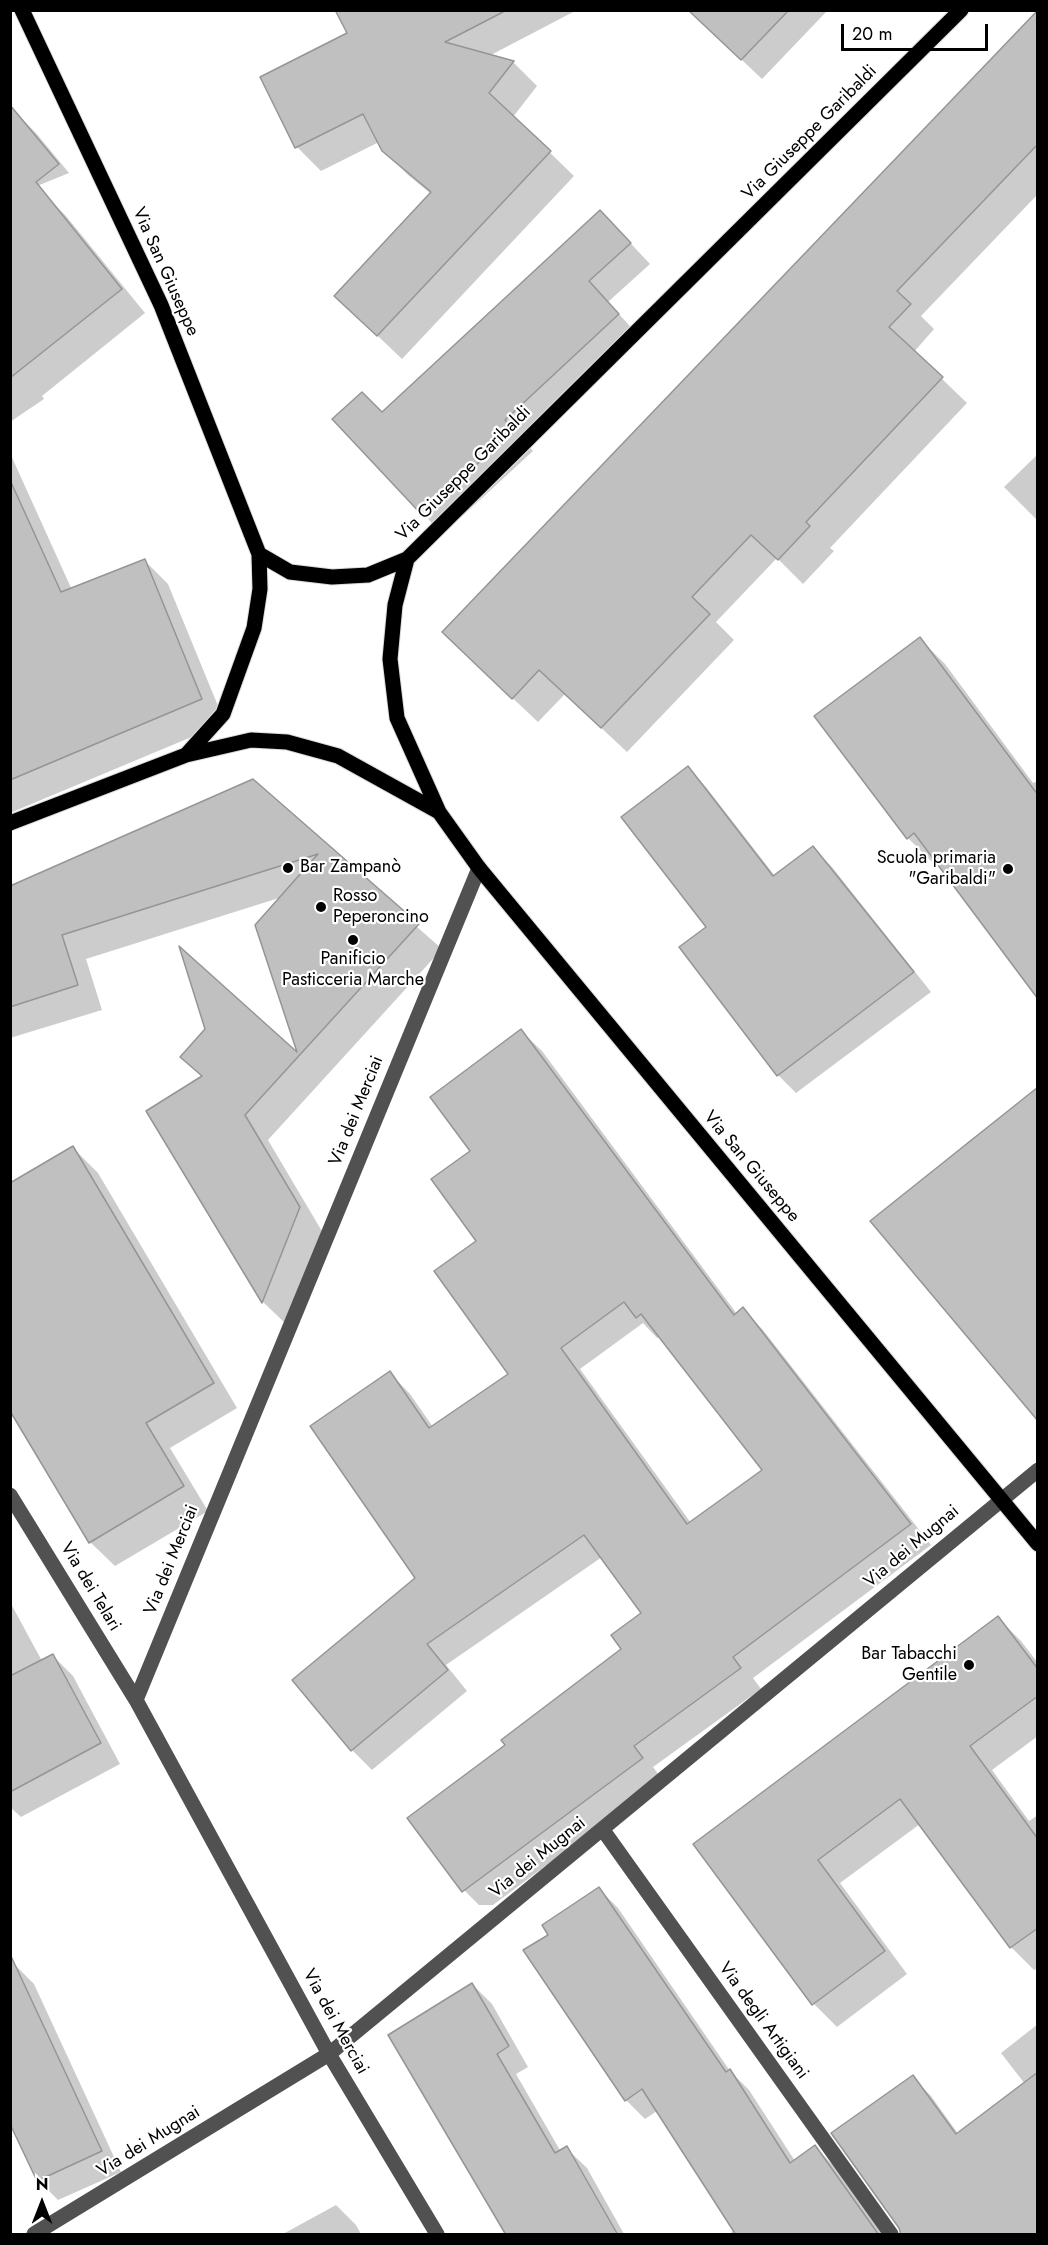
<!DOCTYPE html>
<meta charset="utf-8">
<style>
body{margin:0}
#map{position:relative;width:1048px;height:2245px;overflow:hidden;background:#fff;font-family:Jost,sans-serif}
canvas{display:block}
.frame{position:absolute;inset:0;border:12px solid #000;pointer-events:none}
.north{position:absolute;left:12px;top:2173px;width:60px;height:60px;-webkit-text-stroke:4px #fff;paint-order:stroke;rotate:0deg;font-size:16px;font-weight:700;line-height:24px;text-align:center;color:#000}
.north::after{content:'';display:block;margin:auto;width:21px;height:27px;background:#000;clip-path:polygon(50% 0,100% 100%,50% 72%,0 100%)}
.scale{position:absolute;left:841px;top:24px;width:147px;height:27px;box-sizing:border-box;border:3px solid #000;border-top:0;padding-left:8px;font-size:18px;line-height:21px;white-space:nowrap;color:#000;-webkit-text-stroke:4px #fff;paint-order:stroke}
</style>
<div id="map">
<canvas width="1048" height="2245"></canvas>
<div class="frame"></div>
<div class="north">N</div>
<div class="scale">20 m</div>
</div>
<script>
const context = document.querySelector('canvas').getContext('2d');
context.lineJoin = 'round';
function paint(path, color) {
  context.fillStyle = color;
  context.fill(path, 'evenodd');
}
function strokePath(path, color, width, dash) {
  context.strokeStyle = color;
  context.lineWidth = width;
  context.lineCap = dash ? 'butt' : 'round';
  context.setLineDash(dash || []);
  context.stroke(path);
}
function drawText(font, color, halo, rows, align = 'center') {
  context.font = font + ' Jost,sans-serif';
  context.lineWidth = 4.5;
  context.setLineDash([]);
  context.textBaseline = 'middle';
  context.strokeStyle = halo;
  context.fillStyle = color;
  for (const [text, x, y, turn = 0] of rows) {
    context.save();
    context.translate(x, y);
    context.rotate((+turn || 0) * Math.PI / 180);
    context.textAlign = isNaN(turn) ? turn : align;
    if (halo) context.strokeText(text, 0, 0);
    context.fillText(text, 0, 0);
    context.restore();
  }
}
const shadow = new Path2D(`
 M 337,10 L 577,10 L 489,56 L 514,63 L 537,86 L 513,117 L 574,176 L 402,359 L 360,319 L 431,194 L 408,175 L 383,150 L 379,142 L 321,171 L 297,147 L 262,77 L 349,34 Z
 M 689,10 L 828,10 L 762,79 Z
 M 1038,12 L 1038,194 L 921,316 L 934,329 L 914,352 L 967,403 L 830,548 L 834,551 L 803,584 L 777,558 L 716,622 L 734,640 L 627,752 L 565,694 L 538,722 L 469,657 Z
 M 11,108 L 36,133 L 69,173 L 10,197 Z
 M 42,192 L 66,216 L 145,313 L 42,396 L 44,399 L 10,422 L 10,212 Z
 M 620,232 L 650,264 L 608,302 L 638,335 L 524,441 L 533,451 L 443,534 L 423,514 L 382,414 Z
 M 10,453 L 72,590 L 144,560 L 168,584 L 225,723 L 10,813 Z
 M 1038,454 L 1038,521 L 1004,487 Z
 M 920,639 L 945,664 L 1033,783 L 1038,781 L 1038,994 L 936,860 L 932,862 L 908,838 Z
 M 688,768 L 706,787 L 775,876 L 813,848 L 832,867 L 931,992 L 796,1093 L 778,1075 L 708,927 Z
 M 252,781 L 442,949 L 268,1140 L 323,1233 L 287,1325 L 263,1302 L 148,1111 L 203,1078 L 182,1057 L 207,1029 L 182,951 L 300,1057 L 257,925 L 282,897 L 86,959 L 102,1010 L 10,1038 L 10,888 Z
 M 521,1031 L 542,1051 L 737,1314 L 743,1309 L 763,1330 L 931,1545 L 753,1678 L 761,1689 L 653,1767 L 662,1779 L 493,1905 L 479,1905 L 458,1884 L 507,1745 L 623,1649 L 643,1614 L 602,1557 L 446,1665 L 467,1691 L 372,1770 L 352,1750 L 417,1578 L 390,1373 L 410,1394 L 433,1427 L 510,1374 L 478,1241 L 472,1151 ZM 643,1323 L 657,1338 L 660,1336 L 764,1470 L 691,1523 L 580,1369 Z
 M 1038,1088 L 872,1222 L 969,1141 Z
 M 73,1148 L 98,1173 L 237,1408 L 170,1448 L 208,1511 L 115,1566 L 90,1542 Z
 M 10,1602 L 42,1661 L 53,1656 L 73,1676 L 120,1764 L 21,1817 L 10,1807 Z
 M 998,1618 L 1021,1641 L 1038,1663 L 1038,1736 L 992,1770 L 1029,1821 L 1038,1815 L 1038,1968 L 1034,1970 L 1011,1947 L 920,1824 L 840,1883 L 907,1974 L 837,2027 L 814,2004 L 695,1844 Z
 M 599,1889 L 618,1908 L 730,2071 L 749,2090 L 795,2161 L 815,2147 L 834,2166 L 883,2234 L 733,2234 L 731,2232 L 735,2230 L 657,2111 L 645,2119 L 626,2100 L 550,1935 Z
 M 14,1964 L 34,1984 L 121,2172 L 58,2200 L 38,2180 Z
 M 472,1984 L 492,2004 L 528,2067 L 516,2074 L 561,2152 L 566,2148 L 587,2168 L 624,2234 L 506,2234 Z
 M 1038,2024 L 1038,2144 L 1025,2084 L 1001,2053 Z
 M 912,2077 L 931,2096 L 1030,2234 L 901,2234 Z
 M 336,2205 L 356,2225 L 361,2234 L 283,2234 Z`);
const building = new Path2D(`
 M 335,10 L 507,10 L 445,42 L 514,61 L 489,93 L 551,151 L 377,336 L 334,296 L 431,192 L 382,151 L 363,114 L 295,148 L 260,77 L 347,33 Z
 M 688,10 L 789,10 L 741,60 Z
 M 1038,10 L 1038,144 L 897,291 L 911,304 L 889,327 L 943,377 L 806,522 L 810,526 L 778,560 L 751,535 L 692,597 L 710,614 L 601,728 L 539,670 L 512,699 L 442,632 Z
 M 10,105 L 59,164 L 36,182 L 122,289 L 10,378 Z
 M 600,210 L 631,243 L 589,281 L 619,314 L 505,420 L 514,430 L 422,515 L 332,419 L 362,392 L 382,412 Z
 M 10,480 L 61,592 L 145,559 L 202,699 L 10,780 Z
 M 920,637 L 1038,795 L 1038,999 L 914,833 L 907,839 L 814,716 Z
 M 688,766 L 773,876 L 813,846 L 914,972 L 777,1076 L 679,947 L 706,927 L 621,817 Z
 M 253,779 L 419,924 L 245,1115 L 300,1207 L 262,1303 L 146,1111 L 202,1076 L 180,1057 L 205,1029 L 179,946 L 297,1052 L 255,925 L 318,854 L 62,935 L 78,985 L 10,1007 L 10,886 Z
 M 521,1029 L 734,1315 L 743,1307 L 911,1524 L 733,1657 L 741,1668 L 634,1746 L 643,1758 L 462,1892 L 407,1818 L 505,1745 L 501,1740 L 621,1649 L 611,1635 L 641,1613 L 584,1535 L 427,1644 L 448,1670 L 351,1751 L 292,1680 L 415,1578 L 310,1426 L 390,1371 L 429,1428 L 508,1374 L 434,1271 L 476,1241 L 431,1179 L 470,1151 L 430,1097 ZM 624,1302 L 636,1318 L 641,1314 L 762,1470 L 687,1524 L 561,1348 Z
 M 1038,1087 L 1038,1421 L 870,1221 Z
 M 73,1146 L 214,1383 L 146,1423 L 184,1486 L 89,1543 L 10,1411 L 10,1183 Z
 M 998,1616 L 1038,1669 L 1038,1696 L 970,1746 L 1038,1839 L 1038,1928 L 1010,1948 L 900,1799 L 818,1860 L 885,1951 L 812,2005 L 693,1844 Z
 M 53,1654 L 101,1743 L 10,1792 L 10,1676 Z
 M 599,1887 L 726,2072 L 730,2069 L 790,2163 L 815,2145 L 879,2235 L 736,2235 L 642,2089 L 625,2101 L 523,1950 L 548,1935 L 542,1925 Z
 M 10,1954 L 102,2151 L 37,2181 L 10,2124 Z
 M 472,1983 L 509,2046 L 497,2054 L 555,2153 L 567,2146 L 618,2235 L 506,2235 L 388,2035 Z
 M 1038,2072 L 1038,2235 L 901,2235 L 899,2228 L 831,2133 L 913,2075 L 956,2134 Z`);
const minor = new Path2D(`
 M 10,1495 L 136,1700
 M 603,1830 L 891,2234
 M 34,2234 L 329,2054 L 1038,1470
 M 437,2234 L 329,2054 L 136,1700 L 479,868`);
const major = new Path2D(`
 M 22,10 L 161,305 L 259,554 L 260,589 L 254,628 L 223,714 L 186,755
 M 961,10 L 407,559 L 395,605 L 390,659 L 397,718 L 439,812 L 479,868 L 1038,1544
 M 259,554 L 290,572 L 332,577 L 368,575 L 407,559
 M 10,823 L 186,755 L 251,740 L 287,742 L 338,756 L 439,812`);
const markers = [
 [288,868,6,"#000"],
 [1008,869,6,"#000"],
 [321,907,6,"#000"],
 [353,940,6,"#000"],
 [969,1665,6,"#000"]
];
const streetNames = [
 ["Via Giuseppe Garibaldi",810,133,-45],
 ["Via San Giuseppe",165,272,66],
 ["Via Giuseppe Garibaldi",464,474,-45],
 ["Via dei Merciai",357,1111,-68],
 ["Via San Giuseppe",751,1167,50],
 ["Via dei Mugnai",912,1547,-40],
 ["Via dei Merciai",172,1560,-68],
 ["Via dei Telari",90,1587,59],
 ["Via dei Mugnai",538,1858,-39],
 ["Via degli Artigiani",763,2021,54],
 ["Via dei Merciai",335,2022,61],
 ["Via dei Mugnai",149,2142,-32]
];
const poiNames = [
 ["Scuola primaria",996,859],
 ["\"Garibaldi\"",996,880],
 ["Bar Zampanò",300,868,"left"],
 ["Rosso",333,897,"left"],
 ["Peperoncino",333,918,"left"],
 ["Panificio",353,960,"center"],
 ["Pasticceria Marche",353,981,"center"],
 ["Bar Tabacchi",957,1655],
 ["Gentile",957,1676]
];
paint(shadow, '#0003');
paint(building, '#c0c0c0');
strokePath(building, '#959595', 1.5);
strokePath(major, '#dbdbdb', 17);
strokePath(minor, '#515151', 15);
strokePath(major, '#000', 15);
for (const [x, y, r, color] of markers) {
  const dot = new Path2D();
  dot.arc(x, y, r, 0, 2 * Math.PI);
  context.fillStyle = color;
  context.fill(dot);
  strokePath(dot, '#fff', 2);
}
drawText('18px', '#000', '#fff', streetNames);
drawText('18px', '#000', '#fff', poiNames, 'right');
</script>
